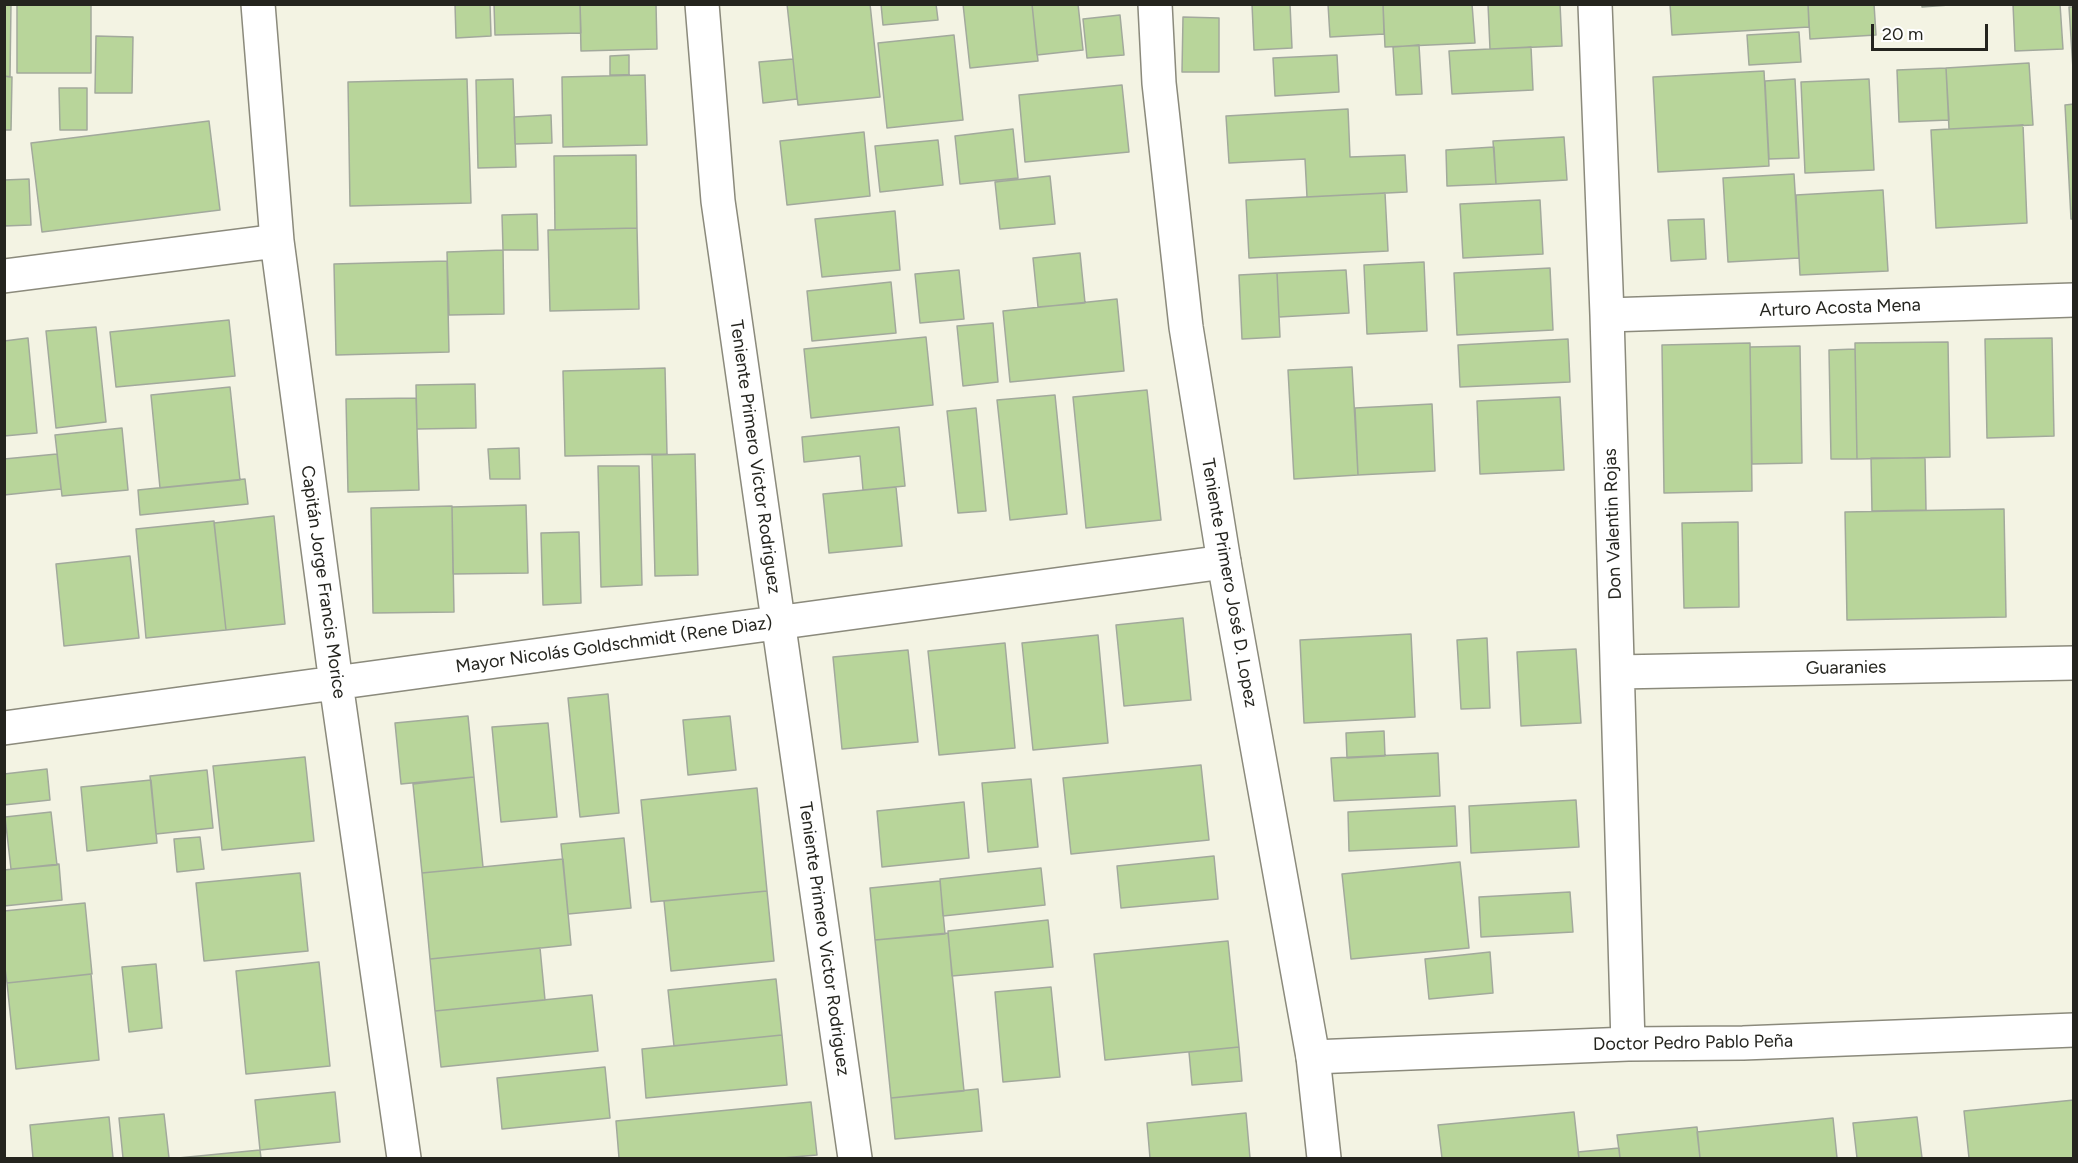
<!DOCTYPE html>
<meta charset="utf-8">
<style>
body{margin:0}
#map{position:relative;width:2078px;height:1163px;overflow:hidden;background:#f3f3e3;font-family:Figtree,sans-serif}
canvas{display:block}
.frame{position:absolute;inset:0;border:6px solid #24241e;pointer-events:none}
.scale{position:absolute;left:1871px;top:24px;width:117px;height:27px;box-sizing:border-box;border:3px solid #24241e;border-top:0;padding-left:8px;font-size:18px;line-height:21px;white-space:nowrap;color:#24241e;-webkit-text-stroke:4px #fff;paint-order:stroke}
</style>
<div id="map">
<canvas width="2078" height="1163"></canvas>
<div class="frame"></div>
<div class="scale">20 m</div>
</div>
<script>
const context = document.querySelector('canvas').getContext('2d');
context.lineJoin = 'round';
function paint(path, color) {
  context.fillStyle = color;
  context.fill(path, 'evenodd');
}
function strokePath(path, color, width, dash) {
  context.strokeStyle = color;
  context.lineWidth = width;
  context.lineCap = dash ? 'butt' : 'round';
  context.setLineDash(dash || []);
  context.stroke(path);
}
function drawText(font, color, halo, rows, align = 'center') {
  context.font = font + ' Figtree,sans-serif';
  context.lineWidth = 6;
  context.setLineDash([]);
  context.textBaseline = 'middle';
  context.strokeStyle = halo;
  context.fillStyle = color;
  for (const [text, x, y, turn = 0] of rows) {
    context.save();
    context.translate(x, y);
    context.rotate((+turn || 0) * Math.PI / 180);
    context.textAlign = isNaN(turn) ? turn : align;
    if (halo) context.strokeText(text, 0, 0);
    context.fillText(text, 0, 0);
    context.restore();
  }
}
const building = new Path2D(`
 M 4,4 L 11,4 L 10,77 L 4,76 Z
 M 17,4 L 91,4 L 91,73 L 17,73 Z
 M 455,4 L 490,4 L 491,36 L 456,38 Z
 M 494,4 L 580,4 L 581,33 L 495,35 Z
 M 580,4 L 656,4 L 657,49 L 581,51 Z
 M 787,4 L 870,4 L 880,97 L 798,105 Z
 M 881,4 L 936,4 L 938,20 L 883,25 Z
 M 963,4 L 1032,4 L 1038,61 L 970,68 Z
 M 1032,4 L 1078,4 L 1083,50 L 1037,55 Z
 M 1252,4 L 1290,4 L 1292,48 L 1254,50 Z
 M 1328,4 L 1383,4 L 1384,34 L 1330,37 Z
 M 1383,4 L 1472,4 L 1475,43 L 1385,47 Z
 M 1488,4 L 1560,4 L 1562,46 L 1490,49 Z
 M 1670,4 L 1808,4 L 1809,27 L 1672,35 Z
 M 1808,4 L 1874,4 L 1876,35 L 1810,39 Z
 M 1922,4 L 1963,4 L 1922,7 Z
 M 2013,4 L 2060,4 L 2063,49 L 2015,51 Z
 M 2069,7 L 2074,7 L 2074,69 L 2073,69 Z
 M 1120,15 L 1124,55 L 1087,58 L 1083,19 Z
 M 1183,17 L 1219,18 L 1219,72 L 1182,72 Z
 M 1799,32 L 1801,62 L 1749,65 L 1747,35 Z
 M 954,35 L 963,120 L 887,128 L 878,43 Z
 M 96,36 L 133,37 L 132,93 L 95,93 Z
 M 1419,45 L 1422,94 L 1396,95 L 1393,47 Z
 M 1531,47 L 1533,90 L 1452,94 L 1449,51 Z
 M 629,55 L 629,75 L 610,75 L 610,56 Z
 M 1337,55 L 1339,92 L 1275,96 L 1273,58 Z
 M 793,59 L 797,99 L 763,103 L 759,62 Z
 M 2029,63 L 2033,125 L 1949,129 L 1946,68 Z
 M 1946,68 L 1949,120 L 1899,122 L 1897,70 Z
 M 1764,71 L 1769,166 L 1658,172 L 1653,77 Z
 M 645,75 L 647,145 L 563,147 L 562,77 Z
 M 4,76 L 12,77 L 11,130 L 4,130 Z
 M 467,79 L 471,203 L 350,206 L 348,82 Z
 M 513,79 L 516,167 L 478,168 L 476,80 Z
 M 1795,79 L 1799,158 L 1769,159 L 1765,81 Z
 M 1869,79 L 1874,170 L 1805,173 L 1801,82 Z
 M 1122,85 L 1129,152 L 1025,162 L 1019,95 Z
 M 59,88 L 87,88 L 87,130 L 60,130 Z
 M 2074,104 L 2074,219 L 2071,219 L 2065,105 Z
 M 1348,109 L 1350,157 L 1405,155 L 1407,192 L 1307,197 L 1305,159 L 1229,163 L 1226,116 Z
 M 551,115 L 552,143 L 515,144 L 514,117 Z
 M 209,121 L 220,210 L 42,232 L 31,143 Z
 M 2023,125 L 2027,223 L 1936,228 L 1931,130 Z
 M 1013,129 L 1018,178 L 960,184 L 955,136 Z
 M 864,132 L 870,196 L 787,205 L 780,141 Z
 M 1564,137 L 1567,180 L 1496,184 L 1493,141 Z
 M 938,140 L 943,185 L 880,192 L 875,146 Z
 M 1494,147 L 1496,184 L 1447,186 L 1446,150 Z
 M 636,155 L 637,228 L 555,230 L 554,156 Z
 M 1794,174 L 1799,258 L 1728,262 L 1723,178 Z
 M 1050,176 L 1055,224 L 1000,229 L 995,182 Z
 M 29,179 L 31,225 L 4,226 L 4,180 Z
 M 1883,190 L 1888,271 L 1800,275 L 1796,195 Z
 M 1385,193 L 1388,251 L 1249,258 L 1246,200 Z
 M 1540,200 L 1543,254 L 1463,258 L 1460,204 Z
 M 895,211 L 900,270 L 822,277 L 815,219 Z
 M 537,214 L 538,250 L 503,250 L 502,215 Z
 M 1704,219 L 1706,259 L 1671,261 L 1668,220 Z
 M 637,228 L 639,309 L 550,311 L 548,230 Z
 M 503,250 L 504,314 L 449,315 L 447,252 Z
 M 1080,253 L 1085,303 L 1038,307 L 1033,258 Z
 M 447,261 L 449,352 L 336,355 L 334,264 Z
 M 1424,262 L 1427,331 L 1367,334 L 1364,265 Z
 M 1550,268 L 1553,330 L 1457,335 L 1454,273 Z
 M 959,270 L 964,319 L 920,323 L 915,274 Z
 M 1346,270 L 1349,313 L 1279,317 L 1277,273 Z
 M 1277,273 L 1280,337 L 1242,339 L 1239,275 Z
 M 891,282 L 896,333 L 812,341 L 807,291 Z
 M 1117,299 L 1124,371 L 1010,382 L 1003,311 Z
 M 229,320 L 235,376 L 116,387 L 110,332 Z
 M 993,323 L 998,382 L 963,386 L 957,326 Z
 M 96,327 L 106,422 L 56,428 L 46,331 Z
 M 926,337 L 933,405 L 811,418 L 804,349 Z
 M 28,338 L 37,433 L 4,436 L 4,341 Z
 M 2052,338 L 2054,436 L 1987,438 L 1985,339 Z
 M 1568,339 L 1570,382 L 1460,387 L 1458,345 Z
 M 1948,342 L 1950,457 L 1857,459 L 1855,343 Z
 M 1750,343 L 1752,491 L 1664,493 L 1662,345 Z
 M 1800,346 L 1802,463 L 1752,464 L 1750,347 Z
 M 1855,349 L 1857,459 L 1831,459 L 1829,350 Z
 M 1352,367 L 1358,475 L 1294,479 L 1288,370 Z
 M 665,368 L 667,454 L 565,456 L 563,371 Z
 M 475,384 L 476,428 L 417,429 L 416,385 Z
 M 230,387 L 240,480 L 160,488 L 151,395 Z
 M 1147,390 L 1161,520 L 1086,528 L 1073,397 Z
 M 1055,395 L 1067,514 L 1010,520 L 997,400 Z
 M 1560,397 L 1564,470 L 1480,474 L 1477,401 Z
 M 416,398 L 419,490 L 348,492 L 346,399 Z
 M 1432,404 L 1435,471 L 1358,475 L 1355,408 Z
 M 976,408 L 986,511 L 958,513 L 947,411 Z
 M 899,427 L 905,486 L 863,490 L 860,456 L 804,462 L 802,437 Z
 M 122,428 L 128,490 L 62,496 L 55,435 Z
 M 519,448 L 520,479 L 490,479 L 488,449 Z
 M 57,454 L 61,489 L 4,495 L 4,459 Z
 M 695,454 L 698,575 L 655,576 L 652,455 Z
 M 1871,458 L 1925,458 L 1926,510 L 1872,511 Z
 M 598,466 L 639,466 L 642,585 L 601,587 Z
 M 245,479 L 248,504 L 140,515 L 138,490 Z
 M 896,487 L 902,546 L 829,553 L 823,494 Z
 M 526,505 L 528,573 L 453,574 L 452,507 Z
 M 452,506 L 454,612 L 373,613 L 371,508 Z
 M 2004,509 L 2006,617 L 1847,620 L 1845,512 Z
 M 274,516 L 285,624 L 226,630 L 214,523 Z
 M 214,521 L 226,630 L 146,638 L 136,529 Z
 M 1738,522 L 1739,607 L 1684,608 L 1682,523 Z
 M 579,532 L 581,603 L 543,605 L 541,533 Z
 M 130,556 L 139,638 L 64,646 L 56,564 Z
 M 1183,618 L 1191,700 L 1124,706 L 1116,625 Z
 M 1411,634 L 1415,717 L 1304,723 L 1300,640 Z
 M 1098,635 L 1108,743 L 1033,750 L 1022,643 Z
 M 1487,638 L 1490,708 L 1461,709 L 1457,640 Z
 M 1005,643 L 1015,748 L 939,755 L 928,651 Z
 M 1576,649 L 1581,723 L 1521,726 L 1517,652 Z
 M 908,650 L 918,742 L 842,749 L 833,657 Z
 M 608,694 L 619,813 L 580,817 L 568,698 Z
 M 468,716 L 474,777 L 401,784 L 395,723 Z
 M 730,716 L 736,770 L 688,775 L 683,720 Z
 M 548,723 L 557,817 L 501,822 L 492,727 Z
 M 1384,731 L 1385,756 L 1347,758 L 1346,733 Z
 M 1438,753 L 1440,796 L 1334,801 L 1331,758 Z
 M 305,757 L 314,841 L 222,850 L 213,766 Z
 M 1201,765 L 1209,840 L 1071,854 L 1063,778 Z
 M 47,769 L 50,800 L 4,805 L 4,774 Z
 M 207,770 L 213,828 L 156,834 L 150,776 Z
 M 474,777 L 483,867 L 422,873 L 413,784 Z
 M 1031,779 L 1038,847 L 988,852 L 982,783 Z
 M 151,780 L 157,843 L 87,851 L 81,787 Z
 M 757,788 L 767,891 L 651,902 L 641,800 Z
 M 1576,800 L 1579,847 L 1471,853 L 1469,806 Z
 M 964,802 L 969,858 L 882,867 L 877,811 Z
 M 1455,806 L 1457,846 L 1349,851 L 1348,812 Z
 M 51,812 L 57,865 L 11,869 L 5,817 Z
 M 200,837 L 204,869 L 177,872 L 174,839 Z
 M 624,838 L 631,908 L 568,914 L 561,844 Z
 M 1214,856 L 1218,899 L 1121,908 L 1117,866 Z
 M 563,859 L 571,945 L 430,959 L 422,873 Z
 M 1460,862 L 1469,948 L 1351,959 L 1342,874 Z
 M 59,864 L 62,900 L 4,906 L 4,870 Z
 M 1041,868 L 1045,905 L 943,916 L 940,879 Z
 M 300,873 L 308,951 L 204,961 L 196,883 Z
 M 940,881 L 945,934 L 875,940 L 870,888 Z
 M 767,891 L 774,961 L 671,971 L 664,901 Z
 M 1570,892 L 1573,932 L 1481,937 L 1479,897 Z
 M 85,903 L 92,974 L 7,983 L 4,960 L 4,911 Z
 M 1048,920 L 1053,967 L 952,976 L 948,931 Z
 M 948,933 L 964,1091 L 891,1098 L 875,940 Z
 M 1228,941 L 1239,1047 L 1105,1060 L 1094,954 Z
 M 540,948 L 545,1000 L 435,1011 L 430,959 Z
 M 1490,952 L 1493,993 L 1429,999 L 1425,959 Z
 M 319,962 L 330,1066 L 246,1074 L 236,971 Z
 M 156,964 L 162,1028 L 129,1032 L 122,967 Z
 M 91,974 L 99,1060 L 16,1069 L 7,983 Z
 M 776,979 L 782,1035 L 674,1046 L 668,990 Z
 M 1051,987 L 1060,1077 L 1003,1082 L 995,992 Z
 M 592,995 L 598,1051 L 441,1067 L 435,1011 Z
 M 782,1035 L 787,1085 L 646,1098 L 642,1049 Z
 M 1239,1047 L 1242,1081 L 1192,1085 L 1189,1052 Z
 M 605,1067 L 610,1118 L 502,1129 L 497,1078 Z
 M 978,1089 L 982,1131 L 895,1139 L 891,1098 Z
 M 335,1092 L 340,1142 L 260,1150 L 255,1100 Z
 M 2074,1100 L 2074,1158 L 1969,1158 L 1964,1111 Z
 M 811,1102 L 817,1155 L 782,1158 L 619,1158 L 616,1121 Z
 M 1574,1112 L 1579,1158 L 1442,1158 L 1438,1125 Z
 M 1246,1113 L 1250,1158 L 1150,1158 L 1147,1123 Z
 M 164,1114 L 169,1158 L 123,1158 L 119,1118 Z
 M 109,1117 L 113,1158 L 33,1158 L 30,1125 Z
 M 1917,1117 L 1922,1158 L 1857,1158 L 1853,1123 Z
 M 1833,1118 L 1837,1158 L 1700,1158 L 1697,1132 Z
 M 1697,1127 L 1700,1158 L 1620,1158 L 1617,1135 Z
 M 1619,1148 L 1620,1158 L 1579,1158 L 1578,1152 Z
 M 260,1150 L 261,1158 L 178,1158 Z`);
const street = new Path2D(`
 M 258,4 L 277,241 L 336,683 L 404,1158
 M 702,4 L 718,201 L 855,1158
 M 1595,4 L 1607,315 L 1628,1044
 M 4,276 L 277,241
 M 1607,315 L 2074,300
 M 1618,672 L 2074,663
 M 4,728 L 1224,562
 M 1313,1057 L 1628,1044 L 1743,1043 L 2074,1030`);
const secondary = new Path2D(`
 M 1155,4 L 1159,83 L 1186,327 L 1224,562 L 1313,1057 L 1324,1158`);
const streetNames = [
 ["Arturo Acosta Mena",1840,308,-2],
 ["Teniente Primero Victor Rodriguez",755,457,82],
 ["Don Valentin Rojas",1613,524,-92],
 ["Capitán Jorge Francis Morice",323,582,82],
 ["Teniente Primero José D. Lopez",1229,583,80],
 ["Mayor Nicolás Goldschmidt (Rene Diaz)",614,645,-8],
 ["Guaranies",1846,668,-1],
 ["Teniente Primero Victor Rodriguez",824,939,82],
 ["Doctor Pedro Pablo Peña",1693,1043,-1]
];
paint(building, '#b8d59a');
strokePath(building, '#a2a99c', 1.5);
strokePath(street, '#8b8a7c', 36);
strokePath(secondary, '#8b8a7c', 36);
strokePath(street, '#fff', 33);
strokePath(secondary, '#fff', 33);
drawText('18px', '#24241e', '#fff', streetNames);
</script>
